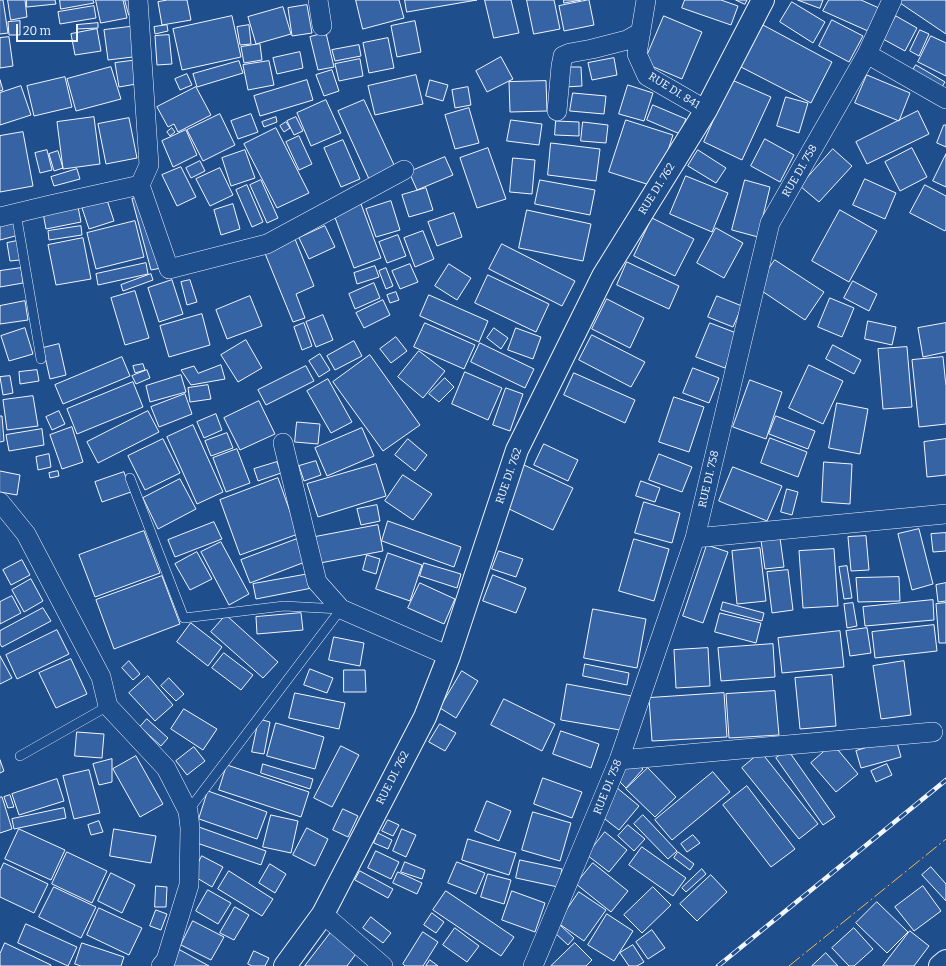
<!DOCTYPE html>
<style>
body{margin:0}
#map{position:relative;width:946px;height:966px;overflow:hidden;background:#1f4e8c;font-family:Bitter,serif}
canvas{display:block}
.scale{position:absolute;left:16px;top:24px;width:62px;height:18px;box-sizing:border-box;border:2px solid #f2f6ff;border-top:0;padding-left:5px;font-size:12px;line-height:14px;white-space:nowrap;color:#f2f6ff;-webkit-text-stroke:3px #1f4e8c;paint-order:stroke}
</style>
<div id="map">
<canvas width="946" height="966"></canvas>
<div class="scale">20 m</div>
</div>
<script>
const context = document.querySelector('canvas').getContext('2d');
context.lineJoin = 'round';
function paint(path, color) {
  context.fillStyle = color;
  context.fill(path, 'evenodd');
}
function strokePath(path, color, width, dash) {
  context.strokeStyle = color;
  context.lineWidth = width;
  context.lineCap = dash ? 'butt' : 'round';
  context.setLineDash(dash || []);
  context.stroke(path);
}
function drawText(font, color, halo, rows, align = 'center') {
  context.font = font + ' Bitter,serif';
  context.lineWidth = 3;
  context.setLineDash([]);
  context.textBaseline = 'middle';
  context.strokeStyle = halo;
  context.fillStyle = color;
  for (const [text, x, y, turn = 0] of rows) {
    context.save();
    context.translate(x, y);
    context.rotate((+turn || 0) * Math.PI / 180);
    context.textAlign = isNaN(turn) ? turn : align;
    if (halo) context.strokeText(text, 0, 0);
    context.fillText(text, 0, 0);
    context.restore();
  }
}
const building = new Path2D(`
 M 0,0 L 3,0 L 8,33 L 0,34 Z
 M 8,0 L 25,0 L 27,17 L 11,20 Z
 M 27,0 L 55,0 L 56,4 L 27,7 Z
 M 60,0 L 93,0 L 94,3 L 61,9 Z
 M 96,0 L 123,0 L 127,18 L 101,23 Z
 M 125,0 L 134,0 L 137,13 L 129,15 Z
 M 168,0 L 187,0 L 191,20 L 162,25 L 158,2 Z
 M 356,0 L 399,0 L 404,18 L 363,29 Z
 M 405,0 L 477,0 L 407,12 Z
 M 485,0 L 511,0 L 519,33 L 494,38 Z
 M 527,0 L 554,0 L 560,29 L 534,34 Z
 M 564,0 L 581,0 L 564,3 Z
 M 589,0 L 594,25 L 564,31 L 559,6 Z
 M 685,0 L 721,0 L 738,6 L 731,25 L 682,8 Z
 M 736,0 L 747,0 L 745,4 Z
 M 798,0 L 823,0 L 820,8 Z
 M 829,0 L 861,0 L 879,8 L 868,31 L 823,11 Z
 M 902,0 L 946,0 L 946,34 L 900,3 Z
 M 792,2 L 825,22 L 813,43 L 780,22 Z
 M 307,5 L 312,33 L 292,36 L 288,8 Z
 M 94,6 L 96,18 L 60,24 L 58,12 Z
 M 283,7 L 291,34 L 256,44 L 248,17 Z
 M 232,16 L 241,57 L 182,70 L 173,29 Z
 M 664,16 L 702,32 L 682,79 L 644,63 Z
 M 896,16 L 917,28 L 905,51 L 883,39 Z
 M 832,20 L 863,36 L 849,62 L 819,46 Z
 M 20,21 L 20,35 L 9,35 L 8,22 Z
 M 415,21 L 421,52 L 397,57 L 391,26 Z
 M 98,23 L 98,28 L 77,29 L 77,25 Z
 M 167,25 L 168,31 L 155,34 L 154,27 Z
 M 249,25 L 251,44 L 240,45 L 237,27 Z
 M 763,25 L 832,62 L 811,103 L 741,67 Z
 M 137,26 L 141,56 L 108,60 L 104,30 Z
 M 97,29 L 101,51 L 75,55 L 71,34 Z
 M 920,30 L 929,34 L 919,56 L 910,51 Z
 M 326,33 L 334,67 L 318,70 L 310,37 Z
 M 169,35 L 172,64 L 157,65 L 155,36 Z
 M 931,36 L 946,43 L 946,76 L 918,62 Z
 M 9,37 L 13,66 L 0,68 L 0,38 Z
 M 388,38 L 394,68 L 369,73 L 363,43 Z
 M 260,44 L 262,60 L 244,63 L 241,47 Z
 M 359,45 L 361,56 L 335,61 L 332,50 Z
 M 300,52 L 303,68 L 277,74 L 273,58 Z
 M 501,57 L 513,79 L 487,92 L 476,71 Z
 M 614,58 L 617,75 L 592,80 L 588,63 Z
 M 360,59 L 363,76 L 339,81 L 335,64 Z
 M 138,60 L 142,83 L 119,87 L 115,63 Z
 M 239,61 L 243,73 L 197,87 L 193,74 Z
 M 269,61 L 274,85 L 248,90 L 243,65 Z
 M 916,65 L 945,82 L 940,90 L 911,73 Z
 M 111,67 L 121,99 L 76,111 L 67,79 Z
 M 564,67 L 581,67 L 582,86 L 565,87 Z
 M 332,70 L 339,91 L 324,96 L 316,75 Z
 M 187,74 L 192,85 L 180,90 L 175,79 Z
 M 416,75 L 423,104 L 375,115 L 368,86 Z
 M 867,75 L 910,93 L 899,121 L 855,103 Z
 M 65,77 L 72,107 L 34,116 L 27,86 Z
 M 0,80 L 3,90 L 0,91 Z
 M 307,80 L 313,100 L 260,116 L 254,96 Z
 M 430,80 L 448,85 L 443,101 L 426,96 Z
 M 732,80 L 771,97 L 742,160 L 704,142 Z
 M 546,81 L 547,111 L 510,112 L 509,82 Z
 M 628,85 L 653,93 L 644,121 L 619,114 Z
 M 21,86 L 31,115 L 0,125 L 0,93 Z
 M 196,87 L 211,115 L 178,132 L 174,124 L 168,127 L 157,107 Z
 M 468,87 L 471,105 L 455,108 L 452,90 Z
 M 573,93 L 606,96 L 604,114 L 570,111 Z
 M 786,97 L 808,103 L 799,133 L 777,126 Z
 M 326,100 L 341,133 L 311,146 L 297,113 Z
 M 364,100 L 395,167 L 369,179 L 338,111 Z
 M 653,105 L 686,119 L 680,134 L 647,120 Z
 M 469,108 L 479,143 L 455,149 L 445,115 Z
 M 918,111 L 929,134 L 867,164 L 856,142 Z
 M 220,114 L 235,145 L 203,161 L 187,130 Z
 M 251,114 L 258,132 L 238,139 L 231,121 Z
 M 94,117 L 100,164 L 63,169 L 57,122 Z
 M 276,117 L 277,122 L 264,127 L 262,122 Z
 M 296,117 L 303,131 L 294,135 L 287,121 Z
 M 129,118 L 137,158 L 106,164 L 98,124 Z
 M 511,120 L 542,124 L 539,145 L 507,141 Z
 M 626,120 L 673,135 L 656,187 L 609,172 Z
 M 556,121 L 579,122 L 579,136 L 555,135 Z
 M 286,122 L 290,128 L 284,132 L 280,126 Z
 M 583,122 L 608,125 L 606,143 L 581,141 Z
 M 944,125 L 946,125 L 946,147 L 937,143 Z
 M 172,128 L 175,132 L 170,136 L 167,132 Z
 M 276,128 L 309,193 L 277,208 L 244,144 Z
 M 186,130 L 197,155 L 173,167 L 162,141 Z
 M 23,132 L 33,186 L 0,192 L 0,136 Z
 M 299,136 L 312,164 L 299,170 L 286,142 Z
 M 765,139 L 794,155 L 780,182 L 751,166 Z
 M 343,140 L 360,179 L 341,187 L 324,148 Z
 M 551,143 L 600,149 L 596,181 L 548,175 Z
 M 488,148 L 506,199 L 477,208 L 460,158 Z
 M 912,148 L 927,177 L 900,191 L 885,162 Z
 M 833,149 L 852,166 L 819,202 L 800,186 Z
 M 47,150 L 52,170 L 40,173 L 35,153 Z
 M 245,150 L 255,178 L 231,186 L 222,158 Z
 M 698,150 L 726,168 L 716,183 L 688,166 Z
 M 58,151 L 63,168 L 54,171 L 49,154 Z
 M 946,154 L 946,187 L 933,181 Z
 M 445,157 L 453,175 L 417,190 L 409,172 Z
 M 513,158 L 535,160 L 532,194 L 510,192 Z
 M 200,161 L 205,171 L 191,178 L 186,168 Z
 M 181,167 L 196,197 L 177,206 L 162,175 Z
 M 220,168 L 233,195 L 210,206 L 196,179 Z
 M 77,169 L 80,179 L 54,186 L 51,177 Z
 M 686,176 L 728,193 L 712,232 L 670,214 Z
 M 865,179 L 896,193 L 885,219 L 853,205 Z
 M 261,180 L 278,218 L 267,223 L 250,185 Z
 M 540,180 L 595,190 L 590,215 L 535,204 Z
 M 745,180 L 770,187 L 758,237 L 732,230 Z
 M 247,185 L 263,222 L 252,227 L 236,190 Z
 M 925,185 L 946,196 L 946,229 L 945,231 L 910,213 Z
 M 426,188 L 433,210 L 409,217 L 402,195 Z
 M 141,196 L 161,268 L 151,270 L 132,199 Z
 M 107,200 L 114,221 L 89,229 L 82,208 Z
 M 391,201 L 400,230 L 376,237 L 366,209 Z
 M 233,204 L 240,229 L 221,235 L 214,210 Z
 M 361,204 L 381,258 L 354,268 L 334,215 Z
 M 78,207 L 81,222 L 46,229 L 43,213 Z
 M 527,210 L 591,224 L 583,261 L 519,248 Z
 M 840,210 L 877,231 L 849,282 L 812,261 Z
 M 454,213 L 462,237 L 437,246 L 428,222 Z
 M 652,218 L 694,239 L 675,276 L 634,256 Z
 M 14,219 L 19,235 L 0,240 L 0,223 Z
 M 135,221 L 144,257 L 96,269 L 87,233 Z
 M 81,226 L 82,235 L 49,240 L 48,231 Z
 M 325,226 L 335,247 L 309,259 L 299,238 Z
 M 716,228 L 743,243 L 724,278 L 697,263 Z
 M 423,231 L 434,259 L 415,267 L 404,238 Z
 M 398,235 L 406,256 L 387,263 L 379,242 Z
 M 83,238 L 91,279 L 56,285 L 48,245 Z
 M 295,239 L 314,286 L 296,294 L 305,318 L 293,322 L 264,251 Z
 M 17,241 L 20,260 L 10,261 L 7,243 Z
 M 502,244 L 575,281 L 562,306 L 489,269 Z
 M 775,260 L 824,292 L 805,320 L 756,287 Z
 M 627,262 L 679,286 L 669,309 L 617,285 Z
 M 146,263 L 148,274 L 98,285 L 96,274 Z
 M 410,264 L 418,282 L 400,289 L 392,271 Z
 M 449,264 L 471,278 L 457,300 L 435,286 Z
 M 375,266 L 379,277 L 357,284 L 354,273 Z
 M 21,268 L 23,283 L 0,287 L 0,271 Z
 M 386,268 L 393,286 L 386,289 L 379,271 Z
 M 151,274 L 153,280 L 123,291 L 121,285 Z
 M 488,275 L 549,304 L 536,332 L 475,303 Z
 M 172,280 L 183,314 L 159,322 L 148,288 Z
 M 190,280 L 197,302 L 187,305 L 181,282 Z
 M 853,281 L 877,294 L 869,311 L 844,298 Z
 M 374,283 L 380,298 L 355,309 L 349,294 Z
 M 135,291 L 149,338 L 125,345 L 111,298 Z
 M 396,292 L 399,300 L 390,303 L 387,295 Z
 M 429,295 L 488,321 L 479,342 L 420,316 Z
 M 250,296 L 262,326 L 227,339 L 216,310 Z
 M 717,296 L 742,306 L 733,327 L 708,317 Z
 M 830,298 L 854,308 L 842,337 L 818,327 Z
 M 607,299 L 644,318 L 630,348 L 592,329 Z
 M 383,300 L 390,315 L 364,328 L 356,313 Z
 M 25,301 L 28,320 L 0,324 L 0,306 Z
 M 202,314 L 210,345 L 169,357 L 160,326 Z
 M 323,315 L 333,340 L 316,347 L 306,322 Z
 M 868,321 L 896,327 L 892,345 L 865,339 Z
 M 304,323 L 312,346 L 302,350 L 294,327 Z
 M 425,323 L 475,345 L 464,369 L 414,347 Z
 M 710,323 L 739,334 L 725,368 L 696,357 Z
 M 946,323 L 946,352 L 923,357 L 918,328 Z
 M 25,328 L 33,354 L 9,361 L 1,336 Z
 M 494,328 L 508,338 L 501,349 L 487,338 Z
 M 516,328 L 541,337 L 533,359 L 508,350 Z
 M 592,335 L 645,362 L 631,387 L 579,360 Z
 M 396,337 L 407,351 L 391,363 L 380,349 Z
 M 246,340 L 262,368 L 238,382 L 221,355 Z
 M 354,341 L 362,356 L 335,370 L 327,356 Z
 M 480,343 L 534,369 L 525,388 L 471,362 Z
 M 59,344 L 66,375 L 50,379 L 43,348 Z
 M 833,345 L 861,360 L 854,374 L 826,359 Z
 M 907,347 L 912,407 L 883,409 L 878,349 Z
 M 419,351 L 445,371 L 423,398 L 398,377 Z
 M 320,354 L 330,370 L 319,377 L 309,361 Z
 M 370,355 L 420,425 L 383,451 L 333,382 Z
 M 122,357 L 130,376 L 63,404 L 55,385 Z
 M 943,357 L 946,386 L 946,424 L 919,427 L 912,360 Z
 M 143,364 L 145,370 L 135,373 L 133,366 Z
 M 221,365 L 225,379 L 191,385 L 181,370 L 194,366 L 198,373 Z
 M 809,365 L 843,381 L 823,424 L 789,408 Z
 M 306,366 L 314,381 L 266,405 L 258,390 Z
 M 693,368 L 719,378 L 709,403 L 683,393 Z
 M 37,370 L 39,381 L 20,384 L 19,372 Z
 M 147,370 L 150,378 L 136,384 L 132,376 Z
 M 465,372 L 502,388 L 488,420 L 452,404 Z
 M 574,373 L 635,400 L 625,423 L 564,395 Z
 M 181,375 L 186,392 L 150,402 L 146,386 Z
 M 10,376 L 13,393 L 3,395 L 0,377 Z
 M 445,378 L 454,387 L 439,402 L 429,394 Z
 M 328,379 L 352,422 L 331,433 L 307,391 Z
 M 750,380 L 782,392 L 766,439 L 733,427 Z
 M 133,382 L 143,407 L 77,434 L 67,409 Z
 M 208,385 L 211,399 L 190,402 L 188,388 Z
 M 506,388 L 523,394 L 510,431 L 493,425 Z
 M 185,394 L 192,414 L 159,427 L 151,407 Z
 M 33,396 L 38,426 L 7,430 L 3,400 Z
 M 674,397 L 704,407 L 689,452 L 659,442 Z
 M 259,401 L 275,434 L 240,450 L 224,418 Z
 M 837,403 L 868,409 L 860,454 L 829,448 Z
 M 59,411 L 65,424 L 52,430 L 46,417 Z
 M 148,411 L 159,432 L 98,463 L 87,442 Z
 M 216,414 L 222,430 L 204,438 L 197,422 Z
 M 0,416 L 2,416 L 4,441 L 0,442 Z
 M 776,416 L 815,431 L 808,449 L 769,434 Z
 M 297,422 L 320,424 L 318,444 L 295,442 Z
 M 193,425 L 223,492 L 197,504 L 167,437 Z
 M 72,427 L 83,462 L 62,469 L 50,435 Z
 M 362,428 L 374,456 L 327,476 L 315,448 Z
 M 42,429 L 44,445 L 9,451 L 6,435 Z
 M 227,433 L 233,448 L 211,456 L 205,441 Z
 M 770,438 L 807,452 L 798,477 L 761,463 Z
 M 163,439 L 180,473 L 145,490 L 128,456 Z
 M 408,439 L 427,455 L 415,471 L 395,455 Z
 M 946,439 L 946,475 L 927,477 L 924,442 Z
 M 544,444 L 578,460 L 568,481 L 534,465 Z
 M 237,449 L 250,483 L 226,492 L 213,458 Z
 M 49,454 L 51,467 L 38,470 L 36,457 Z
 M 659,454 L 692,467 L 682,492 L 649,480 Z
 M 316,461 L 321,475 L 304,481 L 299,466 Z
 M 277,462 L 281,473 L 258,481 L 254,469 Z
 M 824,462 L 852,464 L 850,504 L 822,502 Z
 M 376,464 L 386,496 L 318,517 L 307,484 Z
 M 524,465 L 573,488 L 553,530 L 505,507 Z
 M 733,467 L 782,486 L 767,521 L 719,501 Z
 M 0,471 L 20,475 L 17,495 L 0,492 Z
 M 58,471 L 59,476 L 50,478 L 49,473 Z
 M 124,472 L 131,492 L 102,502 L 95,482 Z
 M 403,475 L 432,494 L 413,520 L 385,501 Z
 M 278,478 L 298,534 L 240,555 L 220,500 Z
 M 180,479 L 196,509 L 158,529 L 143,498 Z
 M 641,481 L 660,488 L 655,502 L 636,496 Z
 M 787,489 L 798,492 L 792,515 L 781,512 Z
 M 644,502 L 680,513 L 672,543 L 635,533 Z
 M 377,505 L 380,521 L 361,525 L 357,509 Z
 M 388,521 L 461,547 L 454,567 L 382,541 Z
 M 214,522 L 222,539 L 175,557 L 168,540 Z
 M 378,525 L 383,551 L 320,563 L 315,537 Z
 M 919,529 L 933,584 L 912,590 L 898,534 Z
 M 144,531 L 160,573 L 95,597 L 79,555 Z
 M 946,533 L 946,551 L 933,552 L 931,534 Z
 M 866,536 L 869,570 L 851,571 L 848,537 Z
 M 780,538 L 784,567 L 765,569 L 761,540 Z
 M 297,539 L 305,562 L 250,583 L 241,560 Z
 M 634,539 L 669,549 L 654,601 L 619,591 Z
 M 221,542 L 249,594 L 229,605 L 201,552 Z
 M 707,545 L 728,552 L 703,623 L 683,616 Z
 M 760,548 L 766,601 L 737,604 L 732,551 Z
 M 834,549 L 838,606 L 803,608 L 799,551 Z
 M 499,551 L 523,559 L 516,577 L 492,569 Z
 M 197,552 L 212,579 L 190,590 L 175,564 Z
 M 388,553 L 422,565 L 410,601 L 376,589 Z
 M 367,555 L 380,559 L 376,574 L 363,570 Z
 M 22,560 L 30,575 L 11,585 L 3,570 Z
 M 424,563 L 461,574 L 457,588 L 420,576 Z
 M 847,566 L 852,598 L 844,599 L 839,567 Z
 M 788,570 L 793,610 L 772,613 L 767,572 Z
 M 309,574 L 312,588 L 256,599 L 253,584 Z
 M 493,575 L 526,588 L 516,613 L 483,601 Z
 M 162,576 L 180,624 L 114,649 L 96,600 Z
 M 899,577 L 900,601 L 858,602 L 856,578 Z
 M 31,579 L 43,601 L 24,612 L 12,590 Z
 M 420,583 L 455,599 L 444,624 L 408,608 Z
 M 946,583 L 946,601 L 938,602 L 936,585 Z
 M 12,596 L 21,613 L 0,624 L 0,602 Z
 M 933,600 L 934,620 L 865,626 L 863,607 Z
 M 723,602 L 764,613 L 762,621 L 721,610 Z
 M 853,603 L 857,626 L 847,628 L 844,604 Z
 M 946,603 L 946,643 L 939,643 L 936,604 Z
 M 43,608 L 51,621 L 2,647 L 0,644 L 0,631 Z
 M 593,609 L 646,619 L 637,668 L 584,658 Z
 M 301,613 L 303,630 L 257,634 L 256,617 Z
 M 720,613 L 761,623 L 756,643 L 715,632 Z
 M 226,615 L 278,662 L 263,678 L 211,632 Z
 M 191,623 L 222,647 L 208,666 L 177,642 Z
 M 934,625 L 937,651 L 875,658 L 872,632 Z
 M 867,628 L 871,653 L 850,656 L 846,631 Z
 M 57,630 L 69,654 L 17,679 L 6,655 Z
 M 840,631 L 844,667 L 782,673 L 778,638 Z
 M 334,637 L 364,643 L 360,666 L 329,660 Z
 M 773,644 L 775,677 L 721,681 L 718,648 Z
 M 708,648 L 710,686 L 676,688 L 674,650 Z
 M 224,653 L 253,675 L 241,690 L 212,668 Z
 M 0,656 L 12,678 L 0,684 Z
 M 71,659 L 87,694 L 56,708 L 39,673 Z
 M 129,661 L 140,674 L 133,680 L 122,668 Z
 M 904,661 L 911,715 L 881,719 L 873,666 Z
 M 585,664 L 629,673 L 627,685 L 583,676 Z
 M 310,669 L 333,678 L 327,693 L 304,685 Z
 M 344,670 L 365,670 L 366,692 L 344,692 Z
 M 462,671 L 478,681 L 456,718 L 440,708 Z
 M 832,675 L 836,726 L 800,729 L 795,678 Z
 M 148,676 L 173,705 L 155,721 L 129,693 Z
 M 169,678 L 184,694 L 176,701 L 161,686 Z
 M 567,684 L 632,696 L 626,731 L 561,720 Z
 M 775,691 L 779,735 L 729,738 L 726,694 Z
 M 295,693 L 345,703 L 339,729 L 289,718 Z
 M 724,693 L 727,737 L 652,741 L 649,698 Z
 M 504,699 L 555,724 L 542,751 L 491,725 Z
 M 184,709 L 217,729 L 203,750 L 171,729 Z
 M 147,719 L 168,738 L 161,746 L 140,727 Z
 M 259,719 L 270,722 L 264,754 L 252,752 Z
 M 276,723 L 324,737 L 315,769 L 267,756 Z
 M 440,724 L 456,733 L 445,751 L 429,742 Z
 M 561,731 L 599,744 L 591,768 L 553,754 Z
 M 77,732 L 104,734 L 102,758 L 75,756 Z
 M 896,739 L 901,757 L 861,768 L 856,751 Z
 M 833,744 L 858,774 L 836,792 L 811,763 Z
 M 341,746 L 359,755 L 332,807 L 314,798 Z
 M 194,747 L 205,761 L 187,775 L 176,761 Z
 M 788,750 L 835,817 L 823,825 L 776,758 Z
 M 761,752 L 818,824 L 799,839 L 742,768 Z
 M 136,756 L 163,804 L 140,817 L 113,769 Z
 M 112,759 L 112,782 L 99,785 L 93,764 Z
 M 0,760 L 4,771 L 0,773 Z
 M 633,760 L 643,769 L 626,788 L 617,779 Z
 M 263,764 L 313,779 L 310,789 L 261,773 Z
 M 887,764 L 892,775 L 876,782 L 871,771 Z
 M 227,765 L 309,792 L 301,817 L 219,790 Z
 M 648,768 L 676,797 L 655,817 L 626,789 Z
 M 89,770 L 100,813 L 74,819 L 63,776 Z
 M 713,772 L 730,792 L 672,840 L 655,820 Z
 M 543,778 L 582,792 L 572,818 L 534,804 Z
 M 57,779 L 64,801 L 19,815 L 12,794 Z
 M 747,786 L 795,849 L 771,867 L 723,805 Z
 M 616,787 L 639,806 L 619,830 L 596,812 Z
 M 208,791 L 267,812 L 257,839 L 199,819 Z
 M 10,795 L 14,807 L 8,808 L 4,797 Z
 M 0,797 L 2,797 L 12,829 L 0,833 Z
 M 487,801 L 511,811 L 499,841 L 475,831 Z
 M 64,808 L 66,818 L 14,829 L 12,819 Z
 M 343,809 L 358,816 L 348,837 L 333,830 Z
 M 533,812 L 571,823 L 560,861 L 522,850 Z
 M 271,815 L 298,821 L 291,853 L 263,847 Z
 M 643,815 L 677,851 L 668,859 L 634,824 Z
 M 388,820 L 399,825 L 393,836 L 382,831 Z
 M 99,821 L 103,832 L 91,835 L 88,825 Z
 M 628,825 L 645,839 L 634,851 L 618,836 Z
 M 196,826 L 266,851 L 261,865 L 191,841 Z
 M 307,828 L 328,839 L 315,866 L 293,855 Z
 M 19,829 L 65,850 L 51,880 L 5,859 Z
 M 114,829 L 156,836 L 151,863 L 110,856 Z
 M 402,829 L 416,835 L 406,857 L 393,851 Z
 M 605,832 L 627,850 L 609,872 L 587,855 Z
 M 378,833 L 392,840 L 388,849 L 374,843 Z
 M 693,835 L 700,843 L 687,852 L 681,844 Z
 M 468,839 L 516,853 L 509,875 L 462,860 Z
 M 642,847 L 686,878 L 673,896 L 629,865 Z
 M 376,851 L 399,862 L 391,879 L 368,868 Z
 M 67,852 L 107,871 L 92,903 L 52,884 Z
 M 678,852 L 694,864 L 690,870 L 674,858 Z
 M 202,856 L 223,867 L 212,887 L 192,875 Z
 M 520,860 L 562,869 L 558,887 L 516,878 Z
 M 405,862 L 425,870 L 422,879 L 401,872 Z
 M 457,862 L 485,873 L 476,894 L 448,883 Z
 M 4,863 L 48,884 L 34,913 L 0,897 L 0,871 Z
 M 593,863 L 628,891 L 611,912 L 576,884 Z
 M 270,864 L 286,874 L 275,893 L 259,883 Z
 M 931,867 L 946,884 L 946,901 L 922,875 Z
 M 702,869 L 706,874 L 686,892 L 682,888 Z
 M 229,871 L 273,899 L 262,916 L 218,889 Z
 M 360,871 L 393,889 L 388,898 L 355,880 Z
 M 398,872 L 422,883 L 417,894 L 393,883 Z
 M 111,873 L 135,885 L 122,913 L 98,901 Z
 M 488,874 L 511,880 L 504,904 L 481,897 Z
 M 711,875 L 727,892 L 697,921 L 680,904 Z
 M 156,886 L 167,887 L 166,907 L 155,907 Z
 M 923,886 L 941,911 L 914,931 L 895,907 Z
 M 54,887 L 96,907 L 81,938 L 39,917 Z
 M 653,887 L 671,905 L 642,933 L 624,915 Z
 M 208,890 L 231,903 L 218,924 L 196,911 Z
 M 446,891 L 514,937 L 501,956 L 433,910 Z
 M 512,891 L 545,903 L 535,932 L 502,920 Z
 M 579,892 L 606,910 L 584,941 L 558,923 Z
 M 877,902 L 908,932 L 887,953 L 856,923 Z
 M 235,907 L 249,915 L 234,940 L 220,933 Z
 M 99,908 L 142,928 L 129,955 L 87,935 Z
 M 156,910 L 167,914 L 161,930 L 150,926 Z
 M 432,913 L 444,922 L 436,933 L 424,925 Z
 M 607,914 L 633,931 L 614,961 L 588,945 Z
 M 371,917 L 391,933 L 383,943 L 363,928 Z
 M 193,921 L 224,937 L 211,960 L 181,945 Z
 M 26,924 L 77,947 L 68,966 L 18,943 Z
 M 560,925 L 574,938 L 568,945 L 554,932 Z
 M 455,928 L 479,946 L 467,962 L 443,945 Z
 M 854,928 L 873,949 L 854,966 L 849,966 L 832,948 Z
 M 652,930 L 665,948 L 648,959 L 636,942 Z
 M 332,931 L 358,951 L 347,966 L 305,966 Z
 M 910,931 L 929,946 L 914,966 L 883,966 Z
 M 423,932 L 438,942 L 423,966 L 405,966 L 403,964 Z
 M 5,943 L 51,965 L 51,966 L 0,966 L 0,954 Z
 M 82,943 L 124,957 L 121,966 L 81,966 L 75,964 Z
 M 575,943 L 592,960 L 586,966 L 551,966 Z
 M 633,945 L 644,962 L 637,966 L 629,966 L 620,953 Z
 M 180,950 L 209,966 L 170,966 Z
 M 254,951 L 269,958 L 265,966 L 252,966 L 248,964 Z
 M 826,953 L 838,966 L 812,966 Z
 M 430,960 L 438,966 L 426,966 Z`);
const service = new Path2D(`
 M 16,213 L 41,359
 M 130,478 L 184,618 L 284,606 L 340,609
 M 20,756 L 108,706
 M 188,811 L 341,609`);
const minor = new Path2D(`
 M 318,0 L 322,26
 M 646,0 L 637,54 L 647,76 L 706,110
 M 867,54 L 946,99
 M 557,111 L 561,66 L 563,56 L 570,53 L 592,49 L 627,40 L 641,32
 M 140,185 L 169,269 L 267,244 L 404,170
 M 0,217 L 50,205 L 140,185 L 149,165 L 138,0
 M 283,443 L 317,582 L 341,609 L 449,656
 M 0,502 L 26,534 L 101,677 L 108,706 L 166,768 L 188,811 L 190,828 L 189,885 L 166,960 L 161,966
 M 695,538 L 946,514
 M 619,760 L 933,732
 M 323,914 L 383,966
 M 533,966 L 619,760 L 695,538 L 770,223 L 867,54 L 892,0`);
const tertiary = new Path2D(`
 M 285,966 L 323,914 L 425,717 L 449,656 L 517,450 L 603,276 L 706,110 L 763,0
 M 940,966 L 946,961`);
const rail = new Path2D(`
 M 718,966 L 946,780`);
const power = new Path2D(`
 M 789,966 L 946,839`);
const streetNames = [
 ["RUE DI. 841",674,91,32],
 ["RUE DI. 758",800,171,-60],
 ["RUE DI. 762",657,189,-58],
 ["RUE DI. 762",509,476,-71],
 ["RUE DI. 758",709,479,-77],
 ["RUE DI. 762",393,778,-63],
 ["RUE DI. 758",608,787,-68]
];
paint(building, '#3563a3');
strokePath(building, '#f2f6ff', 1);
strokePath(service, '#f2f6ff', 10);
strokePath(minor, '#f2f6ff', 20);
strokePath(tertiary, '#f2f6ff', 24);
strokePath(service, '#1f4e8c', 9);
strokePath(minor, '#1f4e8c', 19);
strokePath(tertiary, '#1f4e8c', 22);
strokePath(rail, '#f2f6ff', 4.5);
strokePath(rail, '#1f4e8c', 3, [9]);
strokePath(power, '#ffb74d', 1, [14, 3, 2, 3]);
drawText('11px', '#f2f6ff', '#1f4e8c', streetNames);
</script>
